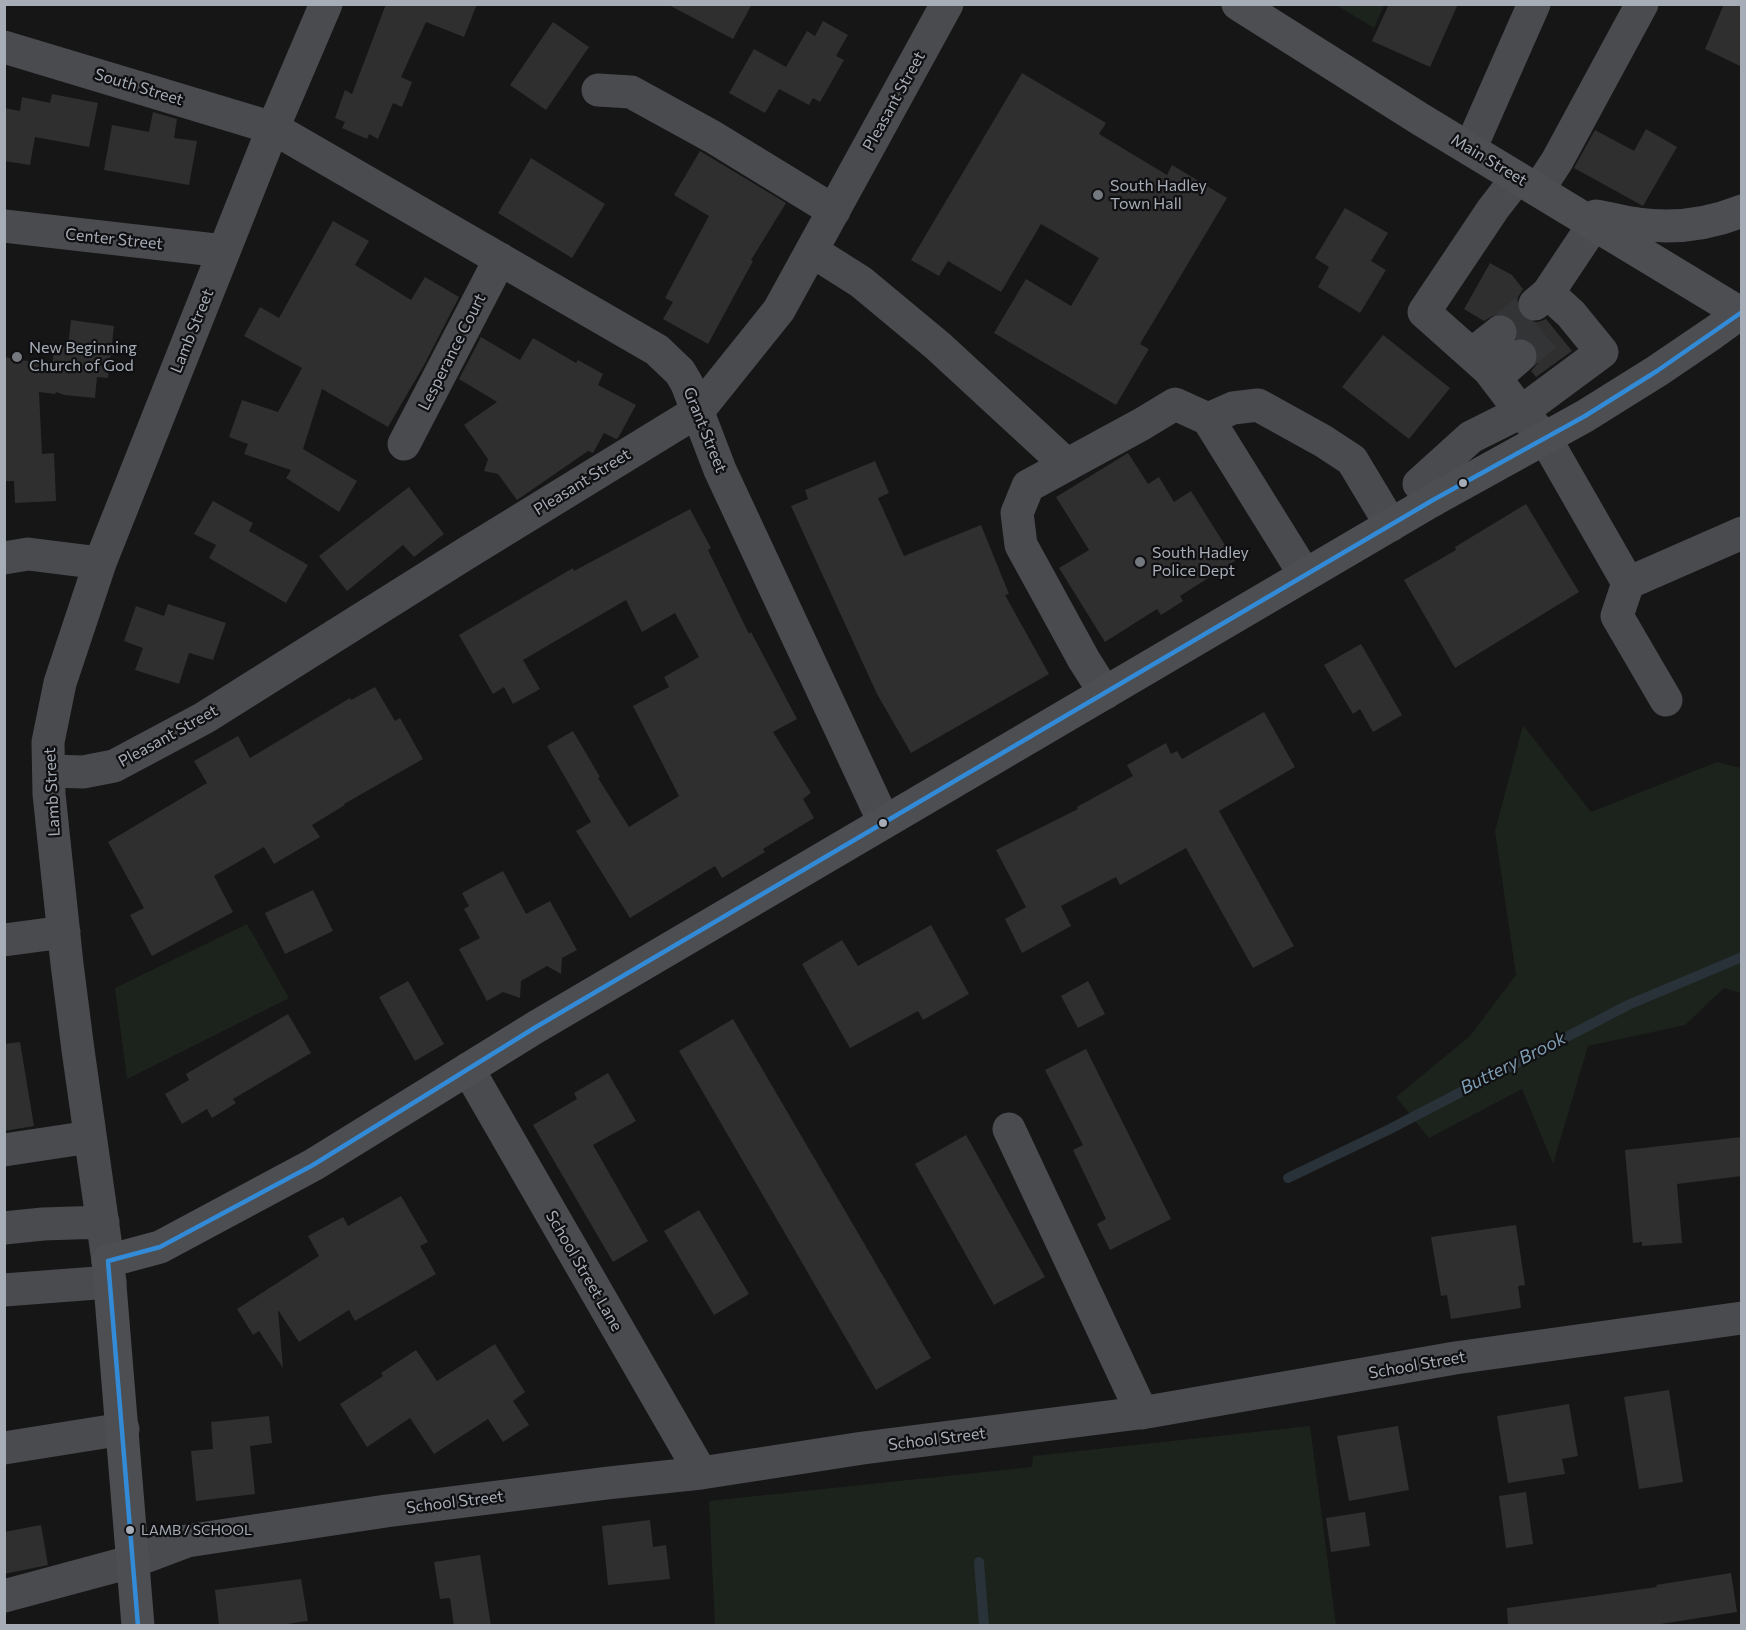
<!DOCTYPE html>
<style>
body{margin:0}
#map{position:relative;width:1746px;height:1630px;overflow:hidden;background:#161616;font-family:Commissioner,sans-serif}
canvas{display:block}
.frame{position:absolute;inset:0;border:6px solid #a7adb7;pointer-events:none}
</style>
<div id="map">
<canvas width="1746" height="1630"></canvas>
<div class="frame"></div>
</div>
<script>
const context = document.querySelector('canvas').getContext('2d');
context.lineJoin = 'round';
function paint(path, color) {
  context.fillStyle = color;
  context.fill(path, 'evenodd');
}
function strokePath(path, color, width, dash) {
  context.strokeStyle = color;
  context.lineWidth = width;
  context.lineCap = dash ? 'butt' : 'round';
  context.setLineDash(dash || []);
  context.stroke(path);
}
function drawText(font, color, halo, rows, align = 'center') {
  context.font = font + ' Commissioner,sans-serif';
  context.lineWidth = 4.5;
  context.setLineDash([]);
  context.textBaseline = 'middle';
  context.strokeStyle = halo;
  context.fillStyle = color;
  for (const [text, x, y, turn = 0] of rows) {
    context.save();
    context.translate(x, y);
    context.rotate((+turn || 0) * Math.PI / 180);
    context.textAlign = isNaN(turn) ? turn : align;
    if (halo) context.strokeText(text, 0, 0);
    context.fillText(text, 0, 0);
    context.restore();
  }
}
const green = new Path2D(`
 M 1336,5 L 1384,4 L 1384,5 L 1374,28 Z
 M 1523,725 L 1591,812 L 1717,762 L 1741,768 L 1741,993 L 1724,988 L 1685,1025 L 1588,1046 L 1553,1164 L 1522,1089 L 1429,1138 L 1396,1097 L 1470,1036 L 1516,975 L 1495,831 Z
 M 247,924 L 289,998 L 127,1079 L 115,988 Z
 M 1310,1426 L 1336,1625 L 715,1625 L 709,1501 L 1032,1467 L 1033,1456 Z`);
const stream = new Path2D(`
 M 1288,1178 L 1390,1129 L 1628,1005 L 1742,957
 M 979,1562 L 984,1626`);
const building = new Path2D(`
 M 386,4 L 477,4 L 464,37 L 426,22 L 401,77 L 412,82 L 402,107 L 393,103 L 378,139 L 369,134 L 367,139 L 342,128 L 345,122 L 335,118 L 345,90 L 352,94 Z
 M 667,4 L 752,4 L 733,39 Z
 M 1389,4 L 1458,4 L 1430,67 L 1372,41 Z
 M 1724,4 L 1742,4 L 1742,67 L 1705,49 Z
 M 823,21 L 848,35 L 836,56 L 844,60 L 820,102 L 813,98 L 809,105 L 779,89 L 765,113 L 729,93 L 754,49 L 786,67 L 807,31 L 815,36 Z
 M 553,22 L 589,47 L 546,110 L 510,85 Z
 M 1022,73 L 1106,123 L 1099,134 L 1167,175 L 1172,165 L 1227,198 L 1140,344 L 1149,349 L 1116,405 L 994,333 L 1026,279 L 1071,306 L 1099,258 L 1041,224 L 1001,292 L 948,261 L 939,276 L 911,260 Z
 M 52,94 L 98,103 L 89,147 L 35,137 L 30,165 L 4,161 L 4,108 L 20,111 L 22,97 L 50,103 Z
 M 153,112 L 177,119 L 174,138 L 197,141 L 189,185 L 104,170 L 112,125 L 149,132 Z
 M 1646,129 L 1677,147 L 1643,206 L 1574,168 L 1595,130 L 1634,151 Z
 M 700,151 L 786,203 L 751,260 L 753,261 L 708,344 L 663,319 L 673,302 L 665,298 L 709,216 L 674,195 Z
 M 531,158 L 605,204 L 572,258 L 498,213 Z
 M 1345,208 L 1388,233 L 1371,261 L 1386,270 L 1360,313 L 1318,287 L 1329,267 L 1315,258 Z
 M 333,221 L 369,241 L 355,265 L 411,300 L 425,277 L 459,297 L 424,365 L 388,427 L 322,389 L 303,449 L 357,481 L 339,512 L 286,478 L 291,470 L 244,454 L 248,444 L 229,437 L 242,400 L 278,412 L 302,368 L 244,336 L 260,307 L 279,318 Z
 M 1490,263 L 1512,275 L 1523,289 L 1518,297 L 1517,307 L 1521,316 L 1529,322 L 1538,322 L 1546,319 L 1572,351 L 1536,377 L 1531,371 L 1538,363 L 1538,352 L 1534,343 L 1527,338 L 1518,338 L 1518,329 L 1514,320 L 1506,314 L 1498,313 L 1484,321 L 1464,309 Z
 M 71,320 L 114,326 L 108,378 L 97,377 L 95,398 L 64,395 L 56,392 L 55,394 L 39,392 L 42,454 L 54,453 L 56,501 L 15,503 L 14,481 L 4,481 L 4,357 L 52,365 L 55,345 L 68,347 Z
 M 1383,335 L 1450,388 L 1409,439 L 1342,387 Z
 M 481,337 L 520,360 L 533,338 L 576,363 L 578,360 L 603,374 L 598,385 L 636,405 L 618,438 L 616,439 L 604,433 L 593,453 L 588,451 L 517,500 L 498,474 L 484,471 L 488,459 L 464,425 L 497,402 L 459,379 Z
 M 1128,453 L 1148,484 L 1159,477 L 1174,502 L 1191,491 L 1235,561 L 1180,596 L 1183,601 L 1161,615 L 1157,609 L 1105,642 L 1059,568 L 1089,550 L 1056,497 Z
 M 875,461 L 889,493 L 878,498 L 904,556 L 981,525 L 1009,594 L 1005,595 L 1049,674 L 911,753 L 877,694 L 791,506 L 808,499 L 805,490 Z
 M 409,487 L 444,534 L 414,557 L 403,545 L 347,591 L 319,556 Z
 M 213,501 L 253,523 L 249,531 L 308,565 L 286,603 L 209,558 L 216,545 L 194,534 Z
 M 1526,504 L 1579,592 L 1455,668 L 1404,580 L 1456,550 L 1455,547 Z
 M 690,509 L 711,548 L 708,550 L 749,634 L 751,632 L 797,719 L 773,732 L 811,793 L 803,799 L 814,818 L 763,849 L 765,852 L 722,878 L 715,866 L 630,918 L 576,831 L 591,822 L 547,746 L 573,731 L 600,777 L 598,778 L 629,827 L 679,796 L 633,706 L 669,687 L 664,677 L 699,657 L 675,613 L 642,632 L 626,600 L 523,660 L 540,689 L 513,704 L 504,687 L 493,694 L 459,635 L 573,568 L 574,571 Z
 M 168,604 L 226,623 L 213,660 L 189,653 L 179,684 L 135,670 L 143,648 L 124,641 L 136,606 L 164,616 Z
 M 1361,644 L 1402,715 L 1373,732 L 1360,709 L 1353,714 L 1324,665 Z
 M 375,687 L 395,721 L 400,718 L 423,759 L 344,804 L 345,805 L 312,825 L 320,837 L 274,864 L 264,847 L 214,876 L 233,912 L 152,956 L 130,915 L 144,908 L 108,842 L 207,783 L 194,761 L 238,736 L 250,758 L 350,698 L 351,700 Z
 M 1264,712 L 1295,767 L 1219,811 L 1294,946 L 1253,968 L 1186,848 L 1120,885 L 1116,877 L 1061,906 L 1071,926 L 1022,953 L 1005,919 L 1026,907 L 996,850 L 1078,809 L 1077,807 L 1133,776 L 1127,765 L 1166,743 L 1171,754 L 1177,751 L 1182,759 Z
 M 503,871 L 526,914 L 550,901 L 577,950 L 562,958 L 561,974 L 547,966 L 521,981 L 520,998 L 503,992 L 487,1001 L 459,949 L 480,938 L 464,909 L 469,906 L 462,893 Z
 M 313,890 L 333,931 L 285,954 L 265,913 Z
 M 931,925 L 969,994 L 923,1020 L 918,1011 L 850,1048 L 802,964 L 842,940 L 858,966 Z
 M 408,981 L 444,1044 L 415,1061 L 379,997 Z
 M 1088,981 L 1105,1014 L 1078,1028 L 1061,996 Z
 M 288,1014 L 311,1053 L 233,1099 L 236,1103 L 212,1118 L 207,1109 L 182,1124 L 165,1094 L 189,1080 L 186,1074 Z
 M 733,1019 L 931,1358 L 876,1390 L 679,1051 Z
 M 20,1042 L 34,1126 L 4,1131 L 4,1044 Z
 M 1086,1049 L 1171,1219 L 1110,1250 L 1097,1224 L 1106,1219 L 1073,1150 L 1083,1145 L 1045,1070 Z
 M 608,1073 L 636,1121 L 593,1145 L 648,1241 L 613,1262 L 533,1125 L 577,1099 L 574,1093 Z
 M 966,1135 L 1045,1277 L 994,1305 L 915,1164 Z
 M 1742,1137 L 1742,1176 L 1677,1184 L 1682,1243 L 1642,1246 L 1642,1242 L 1633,1243 L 1625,1150 Z
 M 401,1196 L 428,1242 L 420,1246 L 436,1274 L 355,1321 L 349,1310 L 299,1342 L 278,1310 L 283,1368 L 259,1331 L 253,1335 L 237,1309 L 319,1256 L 308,1236 L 343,1217 L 348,1226 Z
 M 699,1210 L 749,1294 L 714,1315 L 664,1231 Z
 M 1516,1225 L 1525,1285 L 1518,1286 L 1521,1308 L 1451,1319 L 1447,1295 L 1441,1296 L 1431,1237 Z
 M 495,1344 L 525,1392 L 513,1401 L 529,1425 L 503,1442 L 488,1419 L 434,1454 L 410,1418 L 367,1447 L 340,1404 L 383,1376 L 381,1373 L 416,1350 L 437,1381 Z
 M 1669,1390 L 1683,1482 L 1639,1489 L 1624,1397 Z
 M 1569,1404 L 1578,1456 L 1562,1459 L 1565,1474 L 1508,1483 L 1497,1416 Z
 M 269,1416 L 272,1443 L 250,1446 L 255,1494 L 196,1501 L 191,1451 L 213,1449 L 211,1422 Z
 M 1398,1426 L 1409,1490 L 1349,1501 L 1337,1436 Z
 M 1526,1492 L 1533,1544 L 1506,1548 L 1499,1496 Z
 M 1365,1512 L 1370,1546 L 1331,1552 L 1326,1518 Z
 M 650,1520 L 653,1547 L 666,1545 L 670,1579 L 608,1585 L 602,1526 Z
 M 41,1525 L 48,1565 L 4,1574 L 4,1532 Z
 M 480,1555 L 491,1626 L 454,1626 L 450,1598 L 440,1599 L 434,1562 Z
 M 1731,1573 L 1737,1612 L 1648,1626 L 1508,1626 L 1507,1608 L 1657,1587 L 1656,1585 Z
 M 301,1579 L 308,1621 L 273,1626 L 219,1626 L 215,1590 Z`);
const minorTunnel = new Path2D(`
 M 1500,332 L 1535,304
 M 1520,356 L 1554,328`);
const minor = new Path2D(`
 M 4,47 L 273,128 L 657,350 L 680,372 L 687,384 L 720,470 L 884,822
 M 598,90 L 631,92 L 713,137 L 834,211
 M 1470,149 L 1534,4
 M 1517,178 L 1493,209 L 1424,312 L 1489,370 L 1521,412 L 1602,352 L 1571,314 L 1548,293 L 1535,304
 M 1538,190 L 1557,161 L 1642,4
 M 4,226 L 224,251
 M 812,251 L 861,282 L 938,346 L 1067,465
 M 1548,293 L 1594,224
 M 1472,354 L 1500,332
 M 1495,378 L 1520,356
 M 404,444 L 500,259
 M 1433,500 L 1419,484 L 1471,437 L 1521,412 L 1545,438 L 1628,583 L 1617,616 L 1666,700
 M 4,558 L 28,554 L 100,563
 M 1305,575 L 1208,419 L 1233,408 L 1258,405 L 1323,441 L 1352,460 L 1391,525
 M 1628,583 L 1742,533
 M 1105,693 L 1084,660 L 1021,545 L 1017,513 L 1028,486 L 1142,424 L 1175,404 L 1208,419
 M 49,771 L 83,772 L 114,766 L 204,718 L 465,554 L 698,411 L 779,310 L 947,4
 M 4,940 L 64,932
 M 468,1069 L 701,1473
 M 1009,1129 L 1142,1413
 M 4,1150 L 90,1137
 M 4,1228 L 43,1224 L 103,1222
 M 108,1261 L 78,1050 L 67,964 L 49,794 L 48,742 L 60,683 L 100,563 L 273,128 L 326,4
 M 4,1290 L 110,1282
 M 4,1448 L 123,1429
 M 4,1596 L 134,1561 L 187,1541 L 386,1511 L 608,1483 L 701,1473 L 863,1448 L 1147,1412 L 1455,1358 L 1742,1318`);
const major = new Path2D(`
 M 1238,4 L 1420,119 L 1742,314
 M 1596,216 C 1610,218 1624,223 1638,224 C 1673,229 1709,224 1742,211
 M 138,1626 L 108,1261 L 160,1247 L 313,1165 L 536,1027 L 1433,500 L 1585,416 L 1657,371 L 1713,333 L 1742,312`);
const bus1 = new Path2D(`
 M 138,1626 L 108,1261 L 160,1247 L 313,1165 L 536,1027 L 1433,500 L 1585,416 L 1657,371 L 1742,312`);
const markers = [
 [1098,195,6,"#74787f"],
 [17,357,6,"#74787f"],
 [1463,483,5,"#a7adb7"],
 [1140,562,6,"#74787f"],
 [883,823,5,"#a7adb7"],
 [130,1530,5,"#a7adb7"]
];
const busNames = [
 ["LAMB / SCHOOL",141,1530]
];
const streetNames = [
 ["South Street",139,87,17],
 ["Pleasant Street",894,101,-61],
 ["Main Street",1489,160,31],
 ["Center Street",114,239,6],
 ["Lamb Street",192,331,-68],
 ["Lesperance Court",452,352,-63],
 ["Grant Street",705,430,68],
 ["Pleasant Street",582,482,-32],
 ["Pleasant Street",168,736,-29],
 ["Lamb Street",52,792,-93],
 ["School Street Lane",584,1271,60],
 ["School Street",1417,1365,-10],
 ["School Street",937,1439,-7],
 ["School Street",455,1502,-7]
];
const poiNames = [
 ["South Hadley",1110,186],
 ["Town Hall",1110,204],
 ["New Beginning",29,348],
 ["Church of God",29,366],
 ["South Hadley",1152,553],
 ["Police Dept",1152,571]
];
const waterNames = [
 ["Buttery Brook",1513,1063,-27]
];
paint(green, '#1c231d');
strokePath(stream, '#293238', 10);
paint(building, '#2f2f30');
strokePath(minorTunnel, '#333436', 33, [33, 16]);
strokePath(minor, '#4a4b4f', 33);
strokePath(major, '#4c4e51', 33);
strokePath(bus1, '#338bd7', 4.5);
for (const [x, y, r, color] of markers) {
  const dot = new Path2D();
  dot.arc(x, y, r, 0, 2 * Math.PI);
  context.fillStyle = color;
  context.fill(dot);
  strokePath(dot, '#101012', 2);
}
drawText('14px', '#a7adb7', '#101012', busNames, 'left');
drawText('16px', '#a7adb7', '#101012', streetNames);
drawText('16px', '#a7adb7', '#101012', poiNames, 'left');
drawText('italic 18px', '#7f9db2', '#101012', waterNames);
</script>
